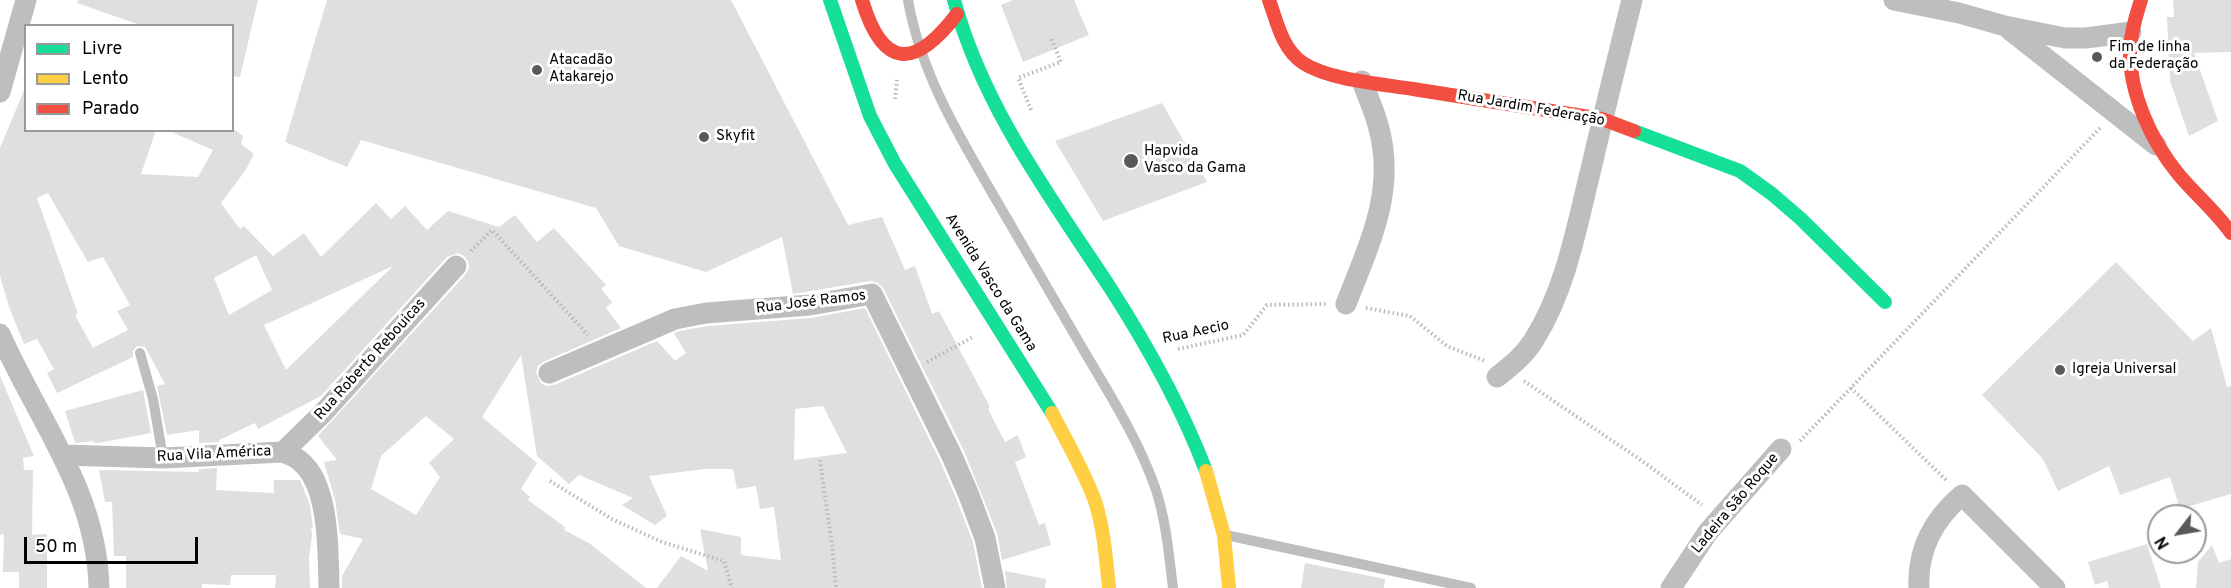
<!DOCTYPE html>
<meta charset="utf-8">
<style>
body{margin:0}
#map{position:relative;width:2231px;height:588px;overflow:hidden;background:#fff;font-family:Overpass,sans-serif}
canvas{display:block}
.legend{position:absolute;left:24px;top:24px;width:210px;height:108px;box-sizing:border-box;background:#fff;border:2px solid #999;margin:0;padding:8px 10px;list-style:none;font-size:18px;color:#000}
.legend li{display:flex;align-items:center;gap:12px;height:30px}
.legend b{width:30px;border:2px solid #999}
.north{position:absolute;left:2147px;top:504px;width:60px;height:60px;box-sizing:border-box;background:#fff;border:2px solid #999;border-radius:50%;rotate:239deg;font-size:16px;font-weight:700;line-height:24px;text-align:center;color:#000}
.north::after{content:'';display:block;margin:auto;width:21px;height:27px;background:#595959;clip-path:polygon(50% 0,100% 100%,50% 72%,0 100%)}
.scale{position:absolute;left:24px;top:537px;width:174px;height:27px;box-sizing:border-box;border:3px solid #000;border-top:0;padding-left:8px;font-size:18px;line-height:21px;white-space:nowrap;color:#000;-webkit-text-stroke:4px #fff;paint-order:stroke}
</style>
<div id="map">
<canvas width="2231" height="588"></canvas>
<ul class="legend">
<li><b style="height:8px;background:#16e098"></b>Livre</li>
<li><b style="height:8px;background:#ffcf43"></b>Lento</li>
<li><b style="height:8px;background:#f24e42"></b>Parado</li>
</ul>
<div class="north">N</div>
<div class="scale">50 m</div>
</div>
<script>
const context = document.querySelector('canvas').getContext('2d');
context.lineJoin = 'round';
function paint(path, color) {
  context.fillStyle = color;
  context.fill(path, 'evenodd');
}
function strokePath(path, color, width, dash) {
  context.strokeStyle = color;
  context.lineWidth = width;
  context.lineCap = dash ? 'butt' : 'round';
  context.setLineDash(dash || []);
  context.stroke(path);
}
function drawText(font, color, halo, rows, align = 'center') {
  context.font = font + ' Overpass,sans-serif';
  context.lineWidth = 6;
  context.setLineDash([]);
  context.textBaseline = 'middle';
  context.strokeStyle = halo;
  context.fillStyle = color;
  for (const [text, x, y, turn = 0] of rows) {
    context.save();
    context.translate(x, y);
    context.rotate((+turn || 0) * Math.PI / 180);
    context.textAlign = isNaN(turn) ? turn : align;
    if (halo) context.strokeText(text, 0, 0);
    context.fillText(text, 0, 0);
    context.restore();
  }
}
const building = new Path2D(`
 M 78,0 L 258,0 L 240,77 L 232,76 L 232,26 L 143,26 L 77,3 Z
 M 327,0 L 731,0 L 848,225 L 882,217 L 905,270 L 915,266 L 932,314 L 939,311 L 990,407 L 988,409 L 1005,442 L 1018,435 L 1026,457 L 1015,462 L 1039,525 L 1045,523 L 1051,545 L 1002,560 L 997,533 L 964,451 L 883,288 L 878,283 L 870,281 L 793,294 L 782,237 L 706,272 L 619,246 L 596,208 L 361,140 L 347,167 L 285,142 Z
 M 1013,0 L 1074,0 L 1089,35 L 1023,62 L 1001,5 Z
 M 2173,0 L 2231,0 L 2231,52 L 2194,53 L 2218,121 L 2189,136 L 2170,81 L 2167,17 L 2174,17 Z
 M 25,88 L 26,130 L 156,130 L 141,174 L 198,177 L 213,150 L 167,130 L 235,130 L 243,136 L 241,144 L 254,154 L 245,171 L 221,203 L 240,229 L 244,226 L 273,256 L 304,233 L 321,257 L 376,203 L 391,219 L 405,206 L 427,230 L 448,211 L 499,227 L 515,215 L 537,242 L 554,228 L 606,285 L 601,289 L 612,302 L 606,308 L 621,328 L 543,362 L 538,366 L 536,372 L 541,383 L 547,386 L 554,385 L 657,341 L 675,361 L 686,353 L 674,333 L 679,331 L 708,326 L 811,318 L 865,308 L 940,461 L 956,498 L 973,542 L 982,588 L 657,588 L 681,556 L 708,571 L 700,529 L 741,537 L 741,555 L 781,560 L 774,507 L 760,509 L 756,486 L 737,489 L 733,469 L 705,469 L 649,476 L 667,516 L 655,525 L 622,505 L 633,498 L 579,475 L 569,484 L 537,456 L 521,355 L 482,417 L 537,463 L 521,489 L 530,497 L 528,500 L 565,527 L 564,530 L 589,543 L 646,588 L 342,588 L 342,576 L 363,539 L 340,534 L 335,500 L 324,462 L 337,460 L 318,436 L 465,275 L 469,268 L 468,262 L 464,256 L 458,253 L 447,257 L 321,396 L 258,429 L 255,423 L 219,440 L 219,442 L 199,443 L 199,430 L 167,435 L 157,386 L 165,384 L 145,347 L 137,346 L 133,351 L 133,357 L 57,393 L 47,373 L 54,369 L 37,339 L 24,344 L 9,307 L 0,276 L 0,148 ZM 48,193 L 88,262 L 103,257 L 130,305 L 117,311 L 128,330 L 93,348 L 75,315 L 78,314 L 37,198 ZM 256,255 L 272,290 L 229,315 L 214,278 ZM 393,266 L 286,370 L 264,325 ZM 823,406 L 847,453 L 794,460 L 795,409 ZM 426,416 L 454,439 L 429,463 L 440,477 L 416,515 L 371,489 L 381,456 Z
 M 1162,103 L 1207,182 L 1103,221 L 1055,141 Z
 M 2116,262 L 2193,341 L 2211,328 L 2227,387 L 2231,386 L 2231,494 L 2180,509 L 2170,477 L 2120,495 L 2109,466 L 2058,491 L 2043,459 L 1982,395 Z
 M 0,376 L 34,456 L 23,458 L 24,470 L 33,470 L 32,535 L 47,534 L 47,588 L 19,588 L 19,572 L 3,572 L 4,534 L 0,535 Z
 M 143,390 L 151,433 L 98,443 L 94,443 L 94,441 L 75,443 L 65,411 Z
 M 217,468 L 216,490 L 274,493 L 274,480 L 300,480 L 310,505 L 313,528 L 311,527 L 312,534 L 309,559 L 310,588 L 275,588 L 276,575 L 231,575 L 230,585 L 202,584 L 202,588 L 126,588 L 126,556 L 114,556 L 112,502 L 105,502 L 99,470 L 199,472 L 199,469 Z
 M 2147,544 L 2161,588 L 2109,588 L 2107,581 L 2095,585 L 2088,562 Z
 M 2212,545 L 2219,563 L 2231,559 L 2231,588 L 2196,588 L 2198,562 Z
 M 1305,563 L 1385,579 L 1384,588 L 1301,588 Z
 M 1005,571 L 1046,579 L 1045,588 L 1007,588 Z`);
const path = new Path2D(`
 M 895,99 L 897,80
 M 1031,110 L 1018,78 L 1061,62 L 1051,38
 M 471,251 L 492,230 L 588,335
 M 1366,308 L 1410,316 L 1447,346 L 1485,361
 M 1178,349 L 1243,335 L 1267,305 L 1326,304
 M 927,362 L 973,337
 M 1524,381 L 1638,458 L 1702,505
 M 1851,388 L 1946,480
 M 1800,441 L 2100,128
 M 820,460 L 832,545 L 836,588
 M 550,481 L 612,519 L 662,542 L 724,561 L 732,588`);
const lane = new Path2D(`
 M 908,0 C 920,70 956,131 991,191 C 1023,246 1055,301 1087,356 C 1112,398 1140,443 1156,490 C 1166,521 1169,555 1173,588
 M 140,353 L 153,399 L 163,458
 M 1226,535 L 1471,588`);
const street = new Path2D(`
 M 1894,0 L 1959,13 L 2005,26 L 2065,38 L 2086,38 L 2131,32
 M 2010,30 L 2156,145
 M 0,92 L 26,0
 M 1346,304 C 1369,244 1397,190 1378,125 C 1374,110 1367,95 1362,81
 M 0,334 C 37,419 97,490 99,588
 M 549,373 L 675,319 L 706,313 L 810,305 L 872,294 L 952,456 L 968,493 L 985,538 L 995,588
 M 1497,377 C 1511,366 1526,354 1535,338 C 1566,289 1577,225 1591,169 C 1604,113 1618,56 1632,0
 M 283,452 L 322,414 L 456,266
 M 63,455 L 163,458 L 283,452 C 288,454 296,457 300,461 C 330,485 328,552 329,588
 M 1671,588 L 1708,532 L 1781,449
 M 1919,588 C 1917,550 1934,519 1962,495 L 2055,588`);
const fast = new Path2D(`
 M 830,0 L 870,116 L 895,164 L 1052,413
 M 954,0 C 983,107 1049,195 1109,286 C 1147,345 1181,405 1206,471
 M 1634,131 L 1740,171 L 1772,194 L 1801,219 L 1885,302`);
const slow = new Path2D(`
 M 1052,413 C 1067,442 1084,471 1095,501 C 1104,529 1106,559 1109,588
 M 1206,471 L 1224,535 L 1229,588`);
const jam = new Path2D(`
 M 862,0 C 883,70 915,69 957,14
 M 1269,0 C 1277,22 1282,49 1303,63 C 1329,80 1382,84 1413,89 C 1476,99 1539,109 1602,119 L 1634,131
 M 2141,0 C 2136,16 2131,32 2130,49 C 2129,93 2151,141 2179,175 C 2196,195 2216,212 2231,233`);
const markers = [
 [2097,57,6,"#595959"],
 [537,70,6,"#595959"],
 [704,137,6,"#595959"],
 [1131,161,8,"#595959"],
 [2060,370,6,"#595959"]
];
const poiNames = [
 ["Fim de linha",2109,48],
 ["da Federação",2109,65],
 ["Atacadão",549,61],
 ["Atakarejo",549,78],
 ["Skyfit",716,137],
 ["Hapvida",1144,152],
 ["Vasco da Gama",1144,169],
 ["Igreja Universal",2072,370]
];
const streetNames = [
 ["Rua Jardim Federação",1531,109,10],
 ["Avenida Vasco da Gama",990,283,58],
 ["Rua José Ramos",811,303,-7],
 ["Rua Aecio",1196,333,-12],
 ["Rua Roberto Rebouicas",371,360,-48],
 ["Rua Vila América",214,455,-3],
 ["Ladeira São Roque",1736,504,-50]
];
paint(building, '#dfdfdf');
strokePath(path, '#b9b9b9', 4, [1.5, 3]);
strokePath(lane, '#bebebe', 10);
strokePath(street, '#bebebe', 21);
strokePath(fast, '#16e098', 14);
strokePath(slow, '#ffcf43', 14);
strokePath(jam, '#f24e42', 14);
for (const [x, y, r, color] of markers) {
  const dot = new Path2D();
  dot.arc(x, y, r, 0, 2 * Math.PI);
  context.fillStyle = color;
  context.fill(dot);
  strokePath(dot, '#fff', 2);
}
drawText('15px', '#000', '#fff', poiNames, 'left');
drawText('15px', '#000', '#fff', streetNames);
</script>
